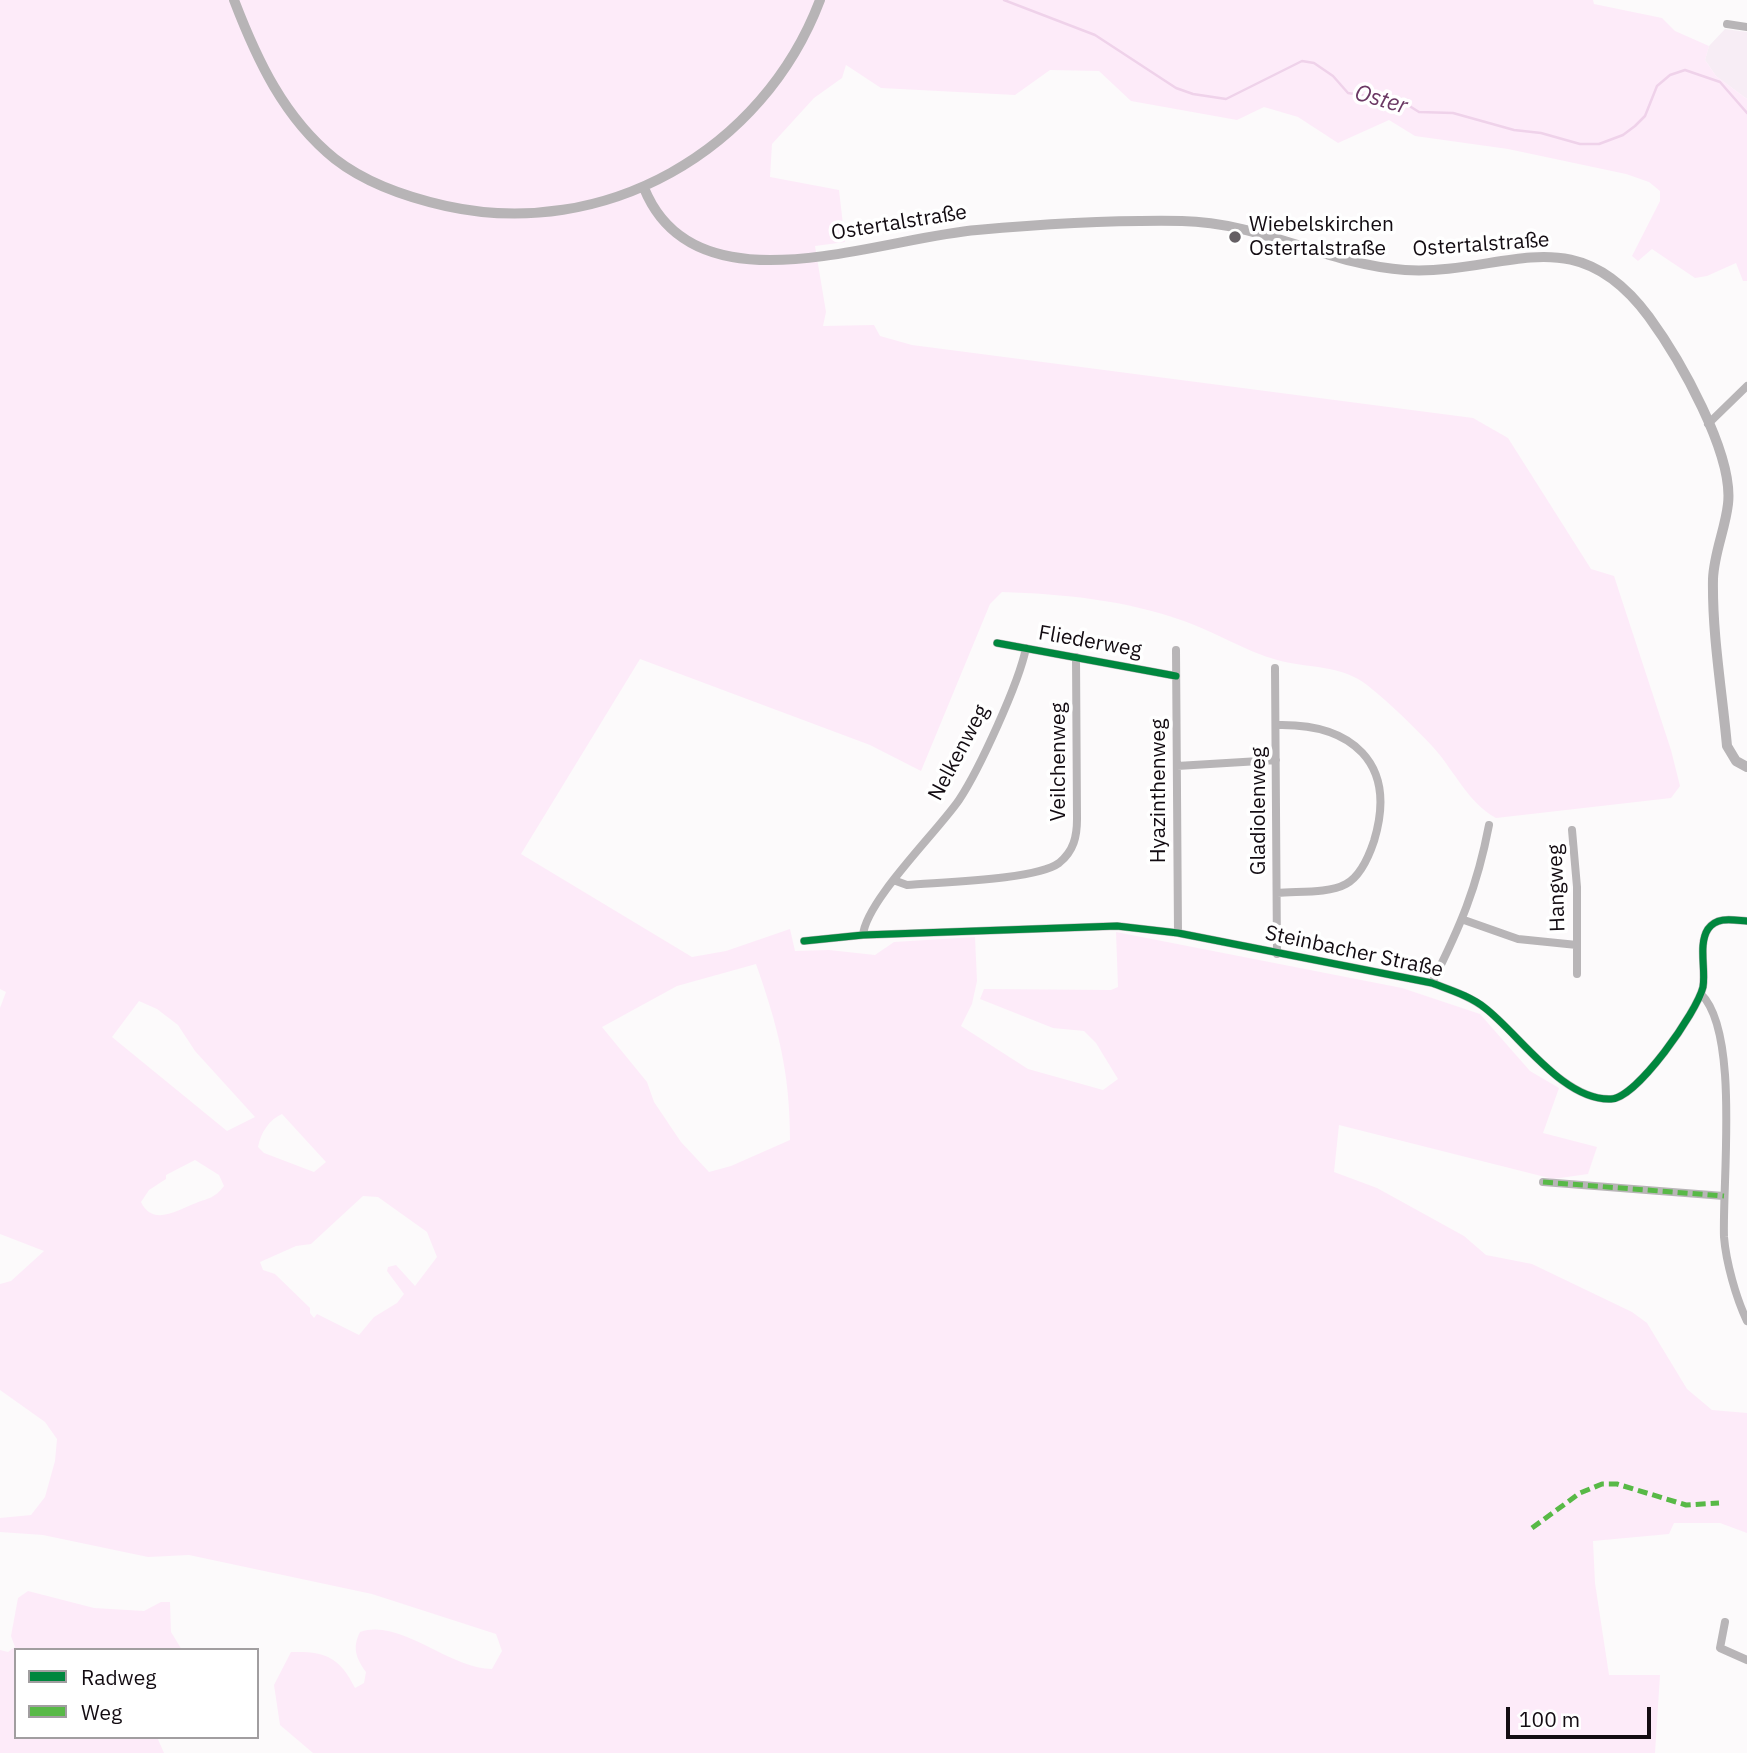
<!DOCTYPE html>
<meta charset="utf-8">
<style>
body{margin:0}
#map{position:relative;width:1747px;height:1753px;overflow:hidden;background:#fcfafb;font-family:"IBM Plex Sans",sans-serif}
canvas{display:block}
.legend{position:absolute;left:14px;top:1648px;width:245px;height:91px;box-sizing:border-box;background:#fff;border:2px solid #a19ea0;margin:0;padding:9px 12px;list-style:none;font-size:21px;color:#130c12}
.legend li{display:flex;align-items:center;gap:14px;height:35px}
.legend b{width:35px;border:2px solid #a19ea0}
.scale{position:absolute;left:1506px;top:1707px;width:145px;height:32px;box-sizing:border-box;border:4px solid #130c12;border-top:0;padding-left:9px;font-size:21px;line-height:24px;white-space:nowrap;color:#130c12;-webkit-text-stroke:5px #fff;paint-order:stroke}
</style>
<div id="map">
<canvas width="1747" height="1753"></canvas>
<ul class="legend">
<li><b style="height:9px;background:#00873e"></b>Radweg</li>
<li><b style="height:9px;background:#58b947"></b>Weg</li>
</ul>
<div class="scale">100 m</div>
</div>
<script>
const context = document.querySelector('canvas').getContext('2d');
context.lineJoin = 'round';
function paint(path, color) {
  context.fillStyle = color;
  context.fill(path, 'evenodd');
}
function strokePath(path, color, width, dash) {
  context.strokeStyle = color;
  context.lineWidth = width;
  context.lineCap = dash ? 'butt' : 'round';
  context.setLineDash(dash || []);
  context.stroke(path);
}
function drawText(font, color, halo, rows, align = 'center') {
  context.font = font + ' "IBM Plex Sans",sans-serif';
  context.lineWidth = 7;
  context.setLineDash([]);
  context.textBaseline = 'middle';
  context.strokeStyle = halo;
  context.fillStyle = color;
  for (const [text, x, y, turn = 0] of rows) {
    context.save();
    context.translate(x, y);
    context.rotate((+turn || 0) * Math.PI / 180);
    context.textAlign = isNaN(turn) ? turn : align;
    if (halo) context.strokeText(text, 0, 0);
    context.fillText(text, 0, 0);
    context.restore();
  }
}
const built = new Path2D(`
 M 1725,29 L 1747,32 L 1747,99 L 1716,76 L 1705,60 L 1709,46 Z`);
const green = new Path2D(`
 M 0,0 L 1593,0 L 1594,4 L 1662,18 L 1675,31 L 1709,46 L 1705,60 L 1716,76 L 1747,99 L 1747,281 L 1743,281 L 1736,263 L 1707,276 L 1695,278 L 1652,249 L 1638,261 L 1632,256 L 1660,201 L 1660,191 L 1649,182 L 1626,174 L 1508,149 L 1415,136 L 1389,120 L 1338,143 L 1298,117 L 1264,107 L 1237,120 L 1131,101 L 1099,71 L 1050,70 L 1015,95 L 881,88 L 846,65 L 842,78 L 814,98 L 772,144 L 770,177 L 839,190 L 845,242 L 815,246 L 826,312 L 823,326 L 874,325 L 880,336 L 912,345 L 1473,418 L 1508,438 L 1591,569 L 1614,576 L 1671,750 L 1680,786 L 1671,798 L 1496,818 C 1468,803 1454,770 1433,747 C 1413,726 1391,704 1367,685 C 1340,664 1309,669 1277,660 C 1245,651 1215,632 1184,621 C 1125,600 1064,594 1002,592 L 990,604 L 921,771 L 870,745 L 640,659 L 521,854 L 692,957 L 726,951 L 790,929 L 795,951 L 829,950 L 875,955 L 894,942 L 975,937 L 977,981 L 972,1004 L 961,1026 L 1028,1069 L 1103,1090 L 1118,1079 L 1096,1043 L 1084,1031 L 1053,1028 L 980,999 L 984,989 L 1111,990 L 1118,987 L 1116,932 L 1402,988 L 1480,1014 L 1530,1071 L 1559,1088 L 1543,1133 L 1597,1147 L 1588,1174 L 1553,1179 L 1339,1125 L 1334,1172 L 1377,1188 L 1464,1236 L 1486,1255 L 1532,1264 L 1632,1312 L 1647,1323 L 1687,1389 L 1712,1410 L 1747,1413 L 1747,1533 L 1720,1523 L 1674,1523 L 1669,1534 L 1593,1541 L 1595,1583 L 1609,1675 L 1660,1675 L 1655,1753 L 313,1753 L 280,1725 L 274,1685 L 291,1652 C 325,1651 340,1657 355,1688 L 364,1683 L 366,1672 C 356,1658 352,1648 360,1632 C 401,1618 449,1669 492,1669 L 502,1651 L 496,1634 L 372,1594 L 189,1555 L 148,1557 L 43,1535 L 0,1532 L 0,1518 L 31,1515 L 45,1497 L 55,1461 L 57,1439 L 45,1422 L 0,1390 L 0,1284 L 11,1281 L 44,1251 L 0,1234 L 0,1008 L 6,992 L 0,989 ZM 756,964 C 778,1027 790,1072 790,1140 L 731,1166 L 709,1172 L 681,1142 L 654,1102 L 647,1082 L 602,1027 L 677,986 ZM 139,1001 L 157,1009 L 178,1025 L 195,1051 L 255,1117 L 227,1131 L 112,1037 ZM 282,1114 L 326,1162 L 314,1172 L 264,1153 L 258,1147 C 261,1132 269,1120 282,1114 ZM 195,1160 L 219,1175 L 224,1186 C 215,1198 209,1198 196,1203 C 177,1210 153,1227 141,1202 L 149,1190 L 166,1179 L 166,1175 ZM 363,1196 L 378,1197 L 427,1232 L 437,1257 L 415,1286 L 396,1265 L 388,1267 L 387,1271 L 404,1294 L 397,1303 L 374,1317 L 359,1335 L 317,1314 L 314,1318 L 310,1313 L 310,1308 L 275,1274 L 263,1270 L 260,1262 L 296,1246 L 311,1244 Z
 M 28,1591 L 94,1608 L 144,1611 L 161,1602 L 170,1602 L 171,1632 L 182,1650 L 16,1650 L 16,1737 L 157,1737 L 164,1753 L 0,1753 L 0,1650 L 8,1652 L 15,1647 L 11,1636 L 18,1598 Z`);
const stream = new Path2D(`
 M 1004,0 L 1095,35 L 1176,88 L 1193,94 L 1226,99 L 1302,61 L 1314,63 L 1333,76 L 1348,93 L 1403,102 L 1419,112 L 1453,113 L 1514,130 L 1541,133 L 1580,144 L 1599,144 L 1623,135 L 1635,126 L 1645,116 L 1657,86 L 1670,75 L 1685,70 L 1720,82 L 1747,113`);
const street = new Path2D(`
 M 1727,24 L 1747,27
 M 1708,424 L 1747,386
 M 997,643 L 1176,676
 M 1176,650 L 1178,933
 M 1275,668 L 1277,954
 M 1276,725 C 1351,723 1398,762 1374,841 C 1369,856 1361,876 1346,884 C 1328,894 1297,891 1277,893
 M 1177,766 L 1276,760
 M 1572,830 L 1577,887 L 1577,974
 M 896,881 L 907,885 C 940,882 1036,880 1059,863 C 1074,851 1077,836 1077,819 L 1076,657
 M 1464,920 L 1518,939 L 1577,945
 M 863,935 C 866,901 937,832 959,800 C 979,770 1019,683 1026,648
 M 804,941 L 863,935 L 1117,926 L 1178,933 L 1432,983 C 1450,990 1470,996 1485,1008 C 1519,1034 1563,1101 1611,1099 C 1637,1098 1697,1012 1703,987 C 1706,970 1698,944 1708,929 C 1717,916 1733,920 1747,921
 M 1432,983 C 1460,927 1477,888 1489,825
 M 1701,994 C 1740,1032 1722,1182 1724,1237 C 1726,1262 1736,1298 1747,1321
 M 1543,1182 L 1724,1196
 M 1725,1622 L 1720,1648 L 1747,1660`);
const secondary = new Path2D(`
 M 234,0 C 257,60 284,118 335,159 C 367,184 406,197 446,206 C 604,241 763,151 820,0
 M 644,188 C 695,314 877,238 977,230 C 1044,224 1115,220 1182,221 C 1260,222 1329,265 1405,270 C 1504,276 1573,214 1649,317 C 1679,358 1734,454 1728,504 C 1725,530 1714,553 1713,579 C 1712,634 1722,691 1727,746 L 1736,761 L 1747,767`);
const quiet = new Path2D(`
 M 1543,1182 L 1724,1196
 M 1532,1528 L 1580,1493 L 1602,1484 L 1617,1484 L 1686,1505 L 1719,1503`);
const cycleway = new Path2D(`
 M 997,643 L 1176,676
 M 804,941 L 863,935 L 1117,926 L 1178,933 L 1432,983 C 1450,990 1470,996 1485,1008 C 1519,1034 1563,1101 1611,1099 C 1637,1098 1697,1012 1703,987 C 1706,970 1698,944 1708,929 C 1717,916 1733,920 1747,921`);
const markers = [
 [1235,237,7,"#655f64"]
];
const streetNames = [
 ["Ostertalstraße",899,223,-9],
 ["Ostertalstraße",1481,245,-4],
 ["Fliederweg",1090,642,10],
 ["Nelkenweg",959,753,-62],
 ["Veilchenweg",1059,762,-90],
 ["Hyazinthenweg",1159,791,-90],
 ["Gladiolenweg",1259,811,-90],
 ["Hangweg",1557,888,-92],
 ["Steinbacher Straße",1354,952,12]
];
const poiNames = [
 ["Wiebelskirchen",1249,225],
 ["Ostertalstraße",1249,249]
];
const waterNames = [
 ["Oster",1381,100,16]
];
paint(built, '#f7edf5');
paint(green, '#fdebf9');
strokePath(stream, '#efd2ea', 2.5);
strokePath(street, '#b8b5b7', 8);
strokePath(secondary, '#b7b4b6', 10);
strokePath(quiet, '#58b947', 5, [10, 5]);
strokePath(cycleway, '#00873e', 7);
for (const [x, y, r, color] of markers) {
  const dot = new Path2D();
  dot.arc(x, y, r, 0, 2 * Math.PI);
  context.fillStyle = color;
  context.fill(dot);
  strokePath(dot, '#fff', 2.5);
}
drawText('21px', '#130c12', '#fff', streetNames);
drawText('21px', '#130c12', '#fff', poiNames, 'left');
drawText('italic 23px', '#6b3864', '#fff', waterNames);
</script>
